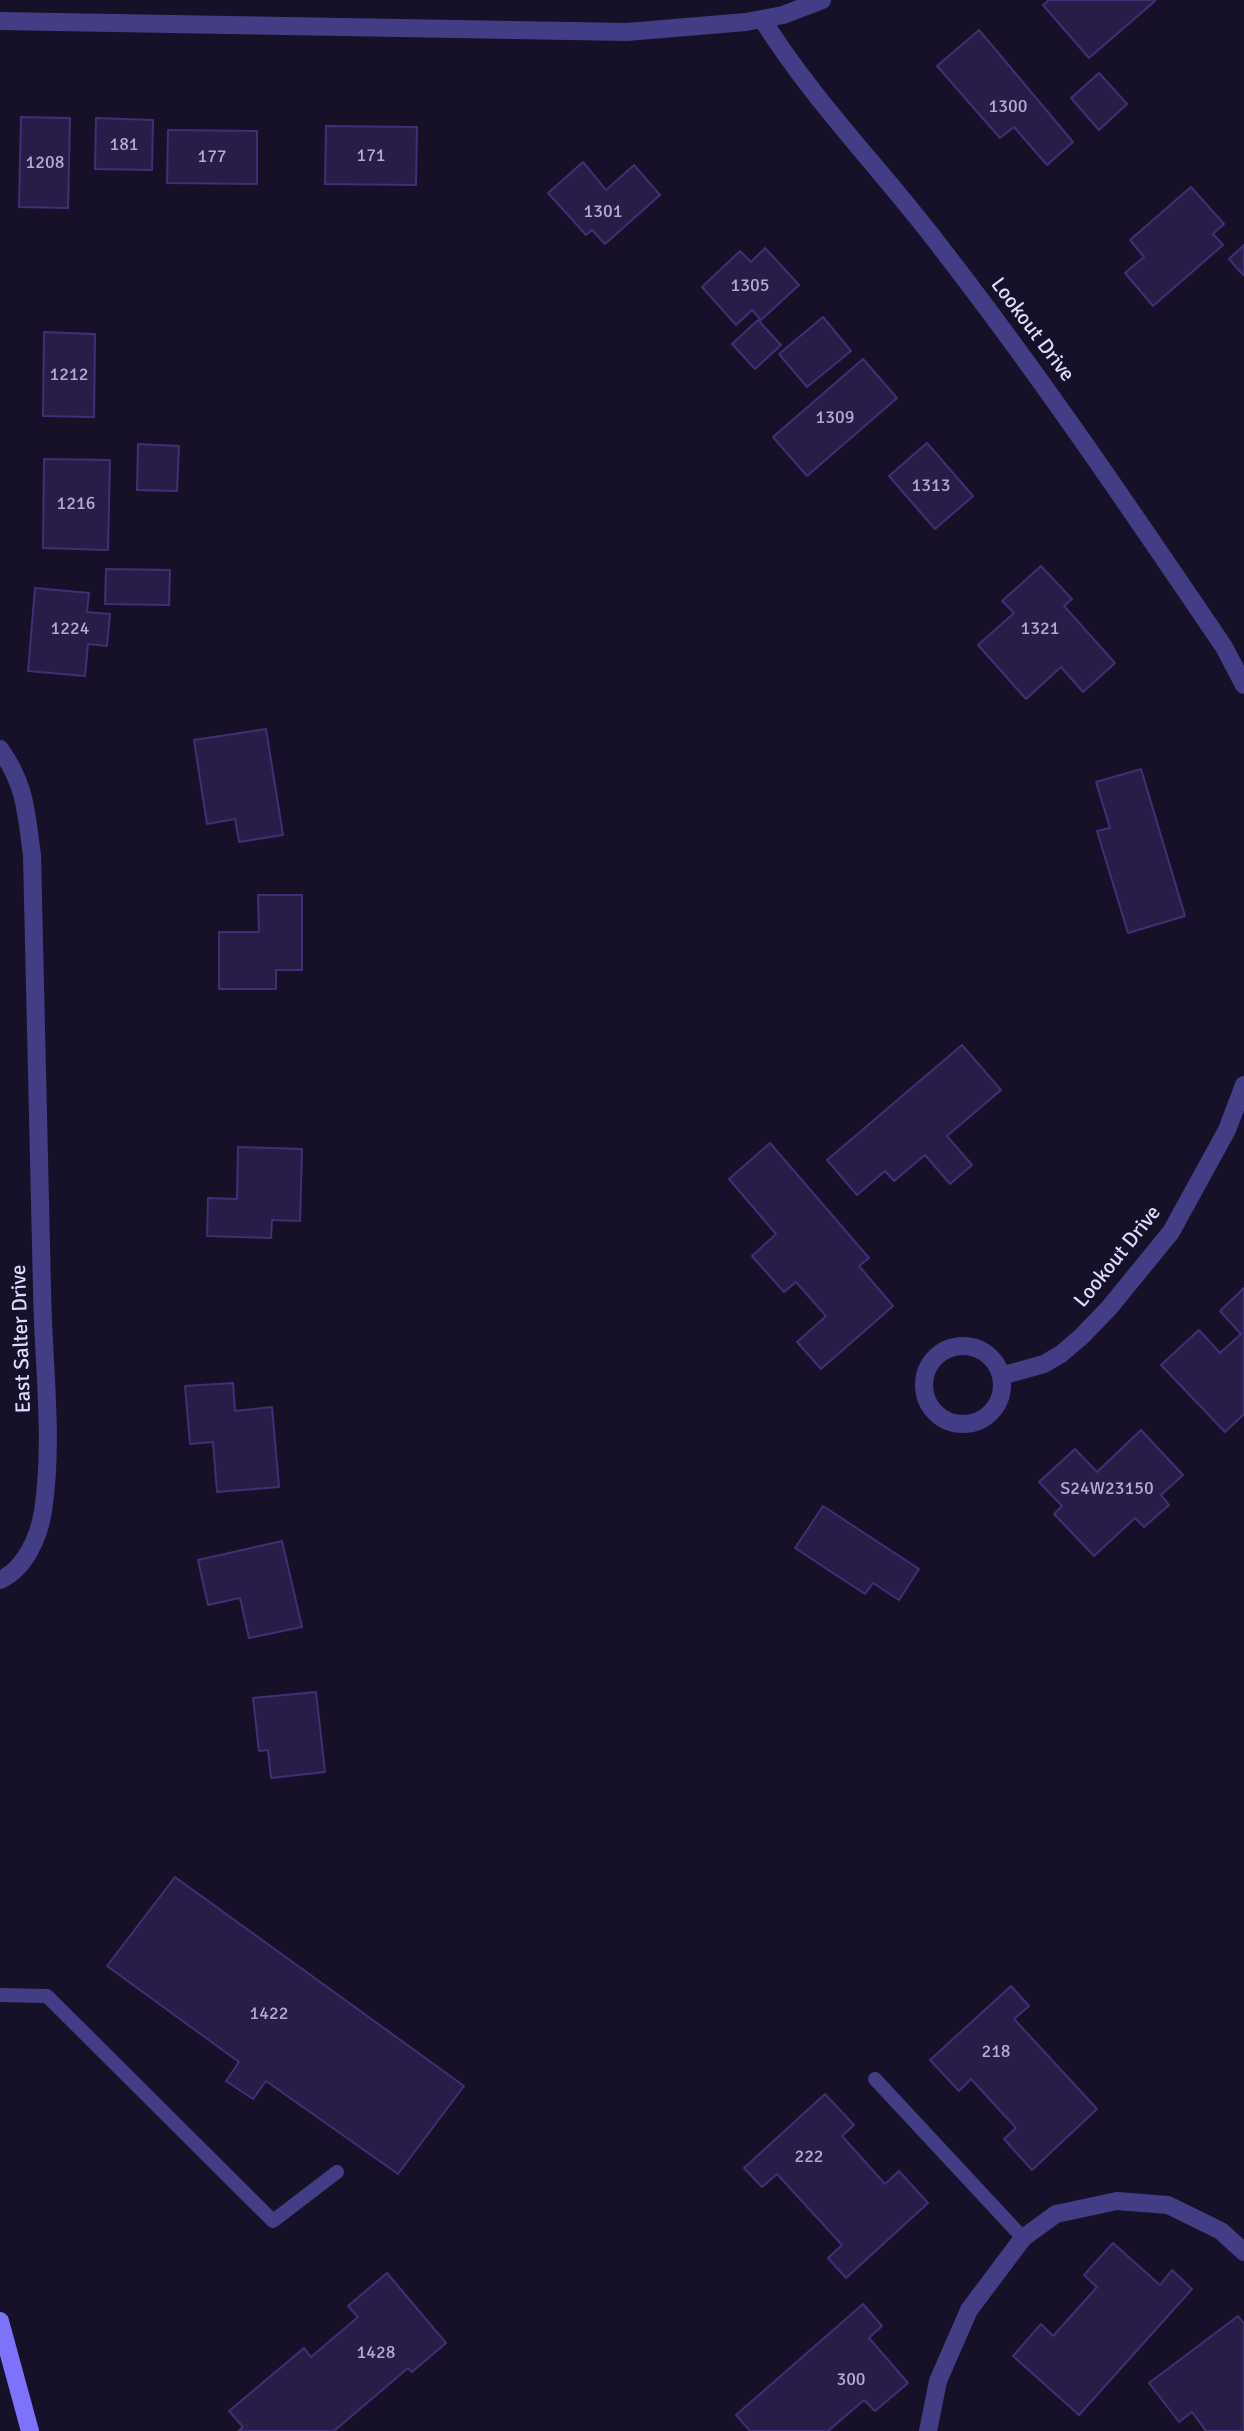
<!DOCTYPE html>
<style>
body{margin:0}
canvas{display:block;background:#161128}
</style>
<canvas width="1244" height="2431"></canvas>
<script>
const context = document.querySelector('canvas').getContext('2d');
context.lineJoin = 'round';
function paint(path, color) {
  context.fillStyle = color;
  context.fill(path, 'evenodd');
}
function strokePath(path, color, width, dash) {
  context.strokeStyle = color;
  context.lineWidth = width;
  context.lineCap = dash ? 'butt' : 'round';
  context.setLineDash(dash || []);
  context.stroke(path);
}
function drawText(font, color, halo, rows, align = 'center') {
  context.font = font + ' Signika,sans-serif';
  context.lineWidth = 7;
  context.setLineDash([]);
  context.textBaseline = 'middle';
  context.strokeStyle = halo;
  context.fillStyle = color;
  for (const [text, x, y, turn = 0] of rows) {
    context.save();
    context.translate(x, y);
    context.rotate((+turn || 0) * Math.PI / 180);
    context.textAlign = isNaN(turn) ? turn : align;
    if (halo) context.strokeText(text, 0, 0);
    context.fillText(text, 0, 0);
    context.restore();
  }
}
const building = new Path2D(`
 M 1049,0 L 1155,0 L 1155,1 L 1089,58 L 1043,5 Z
 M 979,30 L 1073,142 L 1047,165 L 1014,127 L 1000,138 L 937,66 Z
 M 1099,73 L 1127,104 L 1099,130 L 1071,98 Z
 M 21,117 L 70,118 L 68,208 L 19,207 Z
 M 96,118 L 153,120 L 152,170 L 95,169 Z
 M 326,126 L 417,127 L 416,185 L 325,184 Z
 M 168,130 L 257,131 L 257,184 L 167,183 Z
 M 583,162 L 606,190 L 634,165 L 660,195 L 605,244 L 592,230 L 586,235 L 548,193 Z
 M 1191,187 L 1224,224 L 1213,234 L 1223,245 L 1153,306 L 1125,273 L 1144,257 L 1130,240 Z
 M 1244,245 L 1244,276 L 1229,259 Z
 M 765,248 L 799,285 L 761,320 L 752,310 L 736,325 L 702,287 L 740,251 L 751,262 Z
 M 823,317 L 851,351 L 807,387 L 779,354 Z
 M 758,320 L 781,345 L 755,369 L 732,344 Z
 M 44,332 L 95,334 L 94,417 L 43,416 Z
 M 863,359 L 897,398 L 807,476 L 773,437 Z
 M 927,443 L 973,496 L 935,529 L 889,476 Z
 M 138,444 L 179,446 L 177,491 L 137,490 Z
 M 44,459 L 110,460 L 108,550 L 43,548 Z
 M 1041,566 L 1072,599 L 1064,606 L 1115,663 L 1083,692 L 1061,667 L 1026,699 L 978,645 L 1014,613 L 1002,601 Z
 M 106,569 L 170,570 L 169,605 L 105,604 Z
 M 35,588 L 89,593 L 87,612 L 110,614 L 107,646 L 88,644 L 85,676 L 28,671 Z
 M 266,729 L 283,835 L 239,842 L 235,819 L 207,824 L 194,740 Z
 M 1141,769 L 1185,916 L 1128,933 L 1097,831 L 1110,828 L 1096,782 Z
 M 258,895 L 302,895 L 302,970 L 276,970 L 276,989 L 219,989 L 219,932 L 259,932 Z
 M 962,1045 L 1001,1090 L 947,1136 L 972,1165 L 950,1184 L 925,1155 L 894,1181 L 885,1171 L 857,1195 L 827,1160 Z
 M 770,1143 L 869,1258 L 859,1266 L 893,1306 L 821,1369 L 797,1342 L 826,1316 L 796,1282 L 784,1292 L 752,1256 L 776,1234 L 729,1179 Z
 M 238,1147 L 302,1149 L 300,1221 L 272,1220 L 271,1238 L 207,1236 L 208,1198 L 237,1199 Z
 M 1244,1288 L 1244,1414 L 1225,1432 L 1161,1365 L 1199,1330 L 1220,1353 L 1241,1334 L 1220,1311 Z
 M 233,1383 L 235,1411 L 272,1407 L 279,1487 L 217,1492 L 213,1442 L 190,1444 L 185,1386 Z
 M 1141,1430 L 1183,1475 L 1161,1495 L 1169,1505 L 1144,1527 L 1135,1518 L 1094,1556 L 1054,1514 L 1062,1506 L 1039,1482 L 1075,1449 L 1097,1472 Z
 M 823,1506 L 919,1569 L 899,1600 L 873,1583 L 865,1594 L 795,1548 Z
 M 282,1541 L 302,1627 L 249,1638 L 240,1598 L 208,1605 L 198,1560 Z
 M 316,1692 L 325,1772 L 271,1778 L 268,1750 L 259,1751 L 253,1698 Z
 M 175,1877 L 464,2086 L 398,2174 L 266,2081 L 253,2099 L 226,2081 L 239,2062 L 107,1966 Z
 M 1011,1986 L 1029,2006 L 1014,2019 L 1097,2109 L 1032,2170 L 1004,2139 L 1016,2128 L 971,2079 L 959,2091 L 930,2060 Z
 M 825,2094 L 854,2125 L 842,2136 L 885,2184 L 899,2171 L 928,2203 L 846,2278 L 828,2258 L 842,2245 L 777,2174 L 762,2187 L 744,2168 Z
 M 1113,2243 L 1160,2285 L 1172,2270 L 1192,2289 L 1079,2415 L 1013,2356 L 1041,2324 L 1053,2336 L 1097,2287 L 1084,2275 Z
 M 387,2273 L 446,2343 L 412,2372 L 408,2368 L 334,2431 L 238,2431 L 243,2427 L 229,2411 L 304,2348 L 311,2357 L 358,2317 L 348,2306 Z
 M 863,2304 L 882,2326 L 869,2338 L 908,2383 L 875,2411 L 864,2400 L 828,2431 L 750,2431 L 736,2415 Z
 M 1238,2316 L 1244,2324 L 1244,2431 L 1206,2431 L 1192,2412 L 1179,2422 L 1149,2383 Z`);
const lane = new Path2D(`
 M 0,1995 L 47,1996 L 273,2221 L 337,2172
 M 875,2079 L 1023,2238`);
const street = new Path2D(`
 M 762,19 C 814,102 883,171 942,249 C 1042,378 1133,513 1224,647 L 1244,685
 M 0,21 L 627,32 L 746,22 L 783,15 L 822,0
 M 0,749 C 26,785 26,813 32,855 C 35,1000 39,1144 42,1289 C 43,1363 54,1438 43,1511 C 39,1537 25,1569 0,1580
 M924 1385a39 39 0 1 1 78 0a39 39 0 1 1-78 0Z
 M 1001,1376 L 1044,1364 L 1061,1354 L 1081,1337 L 1109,1308 L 1171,1232 L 1227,1130 L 1244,1085
 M 928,2431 L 938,2381 L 969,2310 L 1023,2238 L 1056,2214 L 1117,2201 L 1168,2205 L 1221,2231 L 1244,2252`);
const secondary = new Path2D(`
 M 0,2321 L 30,2431`);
const numberNames = [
 ["1300",1008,107],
 ["181",124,145],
 ["171",371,156],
 ["177",212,157],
 ["1208",45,163],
 ["1301",603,212],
 ["1305",750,286],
 ["1212",69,375],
 ["1309",835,418],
 ["1313",931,486],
 ["1216",76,504],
 ["1224",70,629],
 ["1321",1040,629],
 ["S24W23150",1107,1489],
 ["1422",269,2014],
 ["218",996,2052],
 ["222",809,2157],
 ["1428",376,2353],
 ["300",851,2380]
];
const streetNames = [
 ["Lookout Drive",1032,330,53],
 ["Lookout Drive",1118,1257,-51],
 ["East Salter Drive",22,1339,-92]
];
paint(building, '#281d49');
strokePath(building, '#402f74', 2);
strokePath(lane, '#433d86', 14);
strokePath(street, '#433d86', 18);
strokePath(secondary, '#7c72fc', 18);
drawText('18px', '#b1aad1', null, numberNames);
drawText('21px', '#dfd9fe', '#161128', streetNames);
</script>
